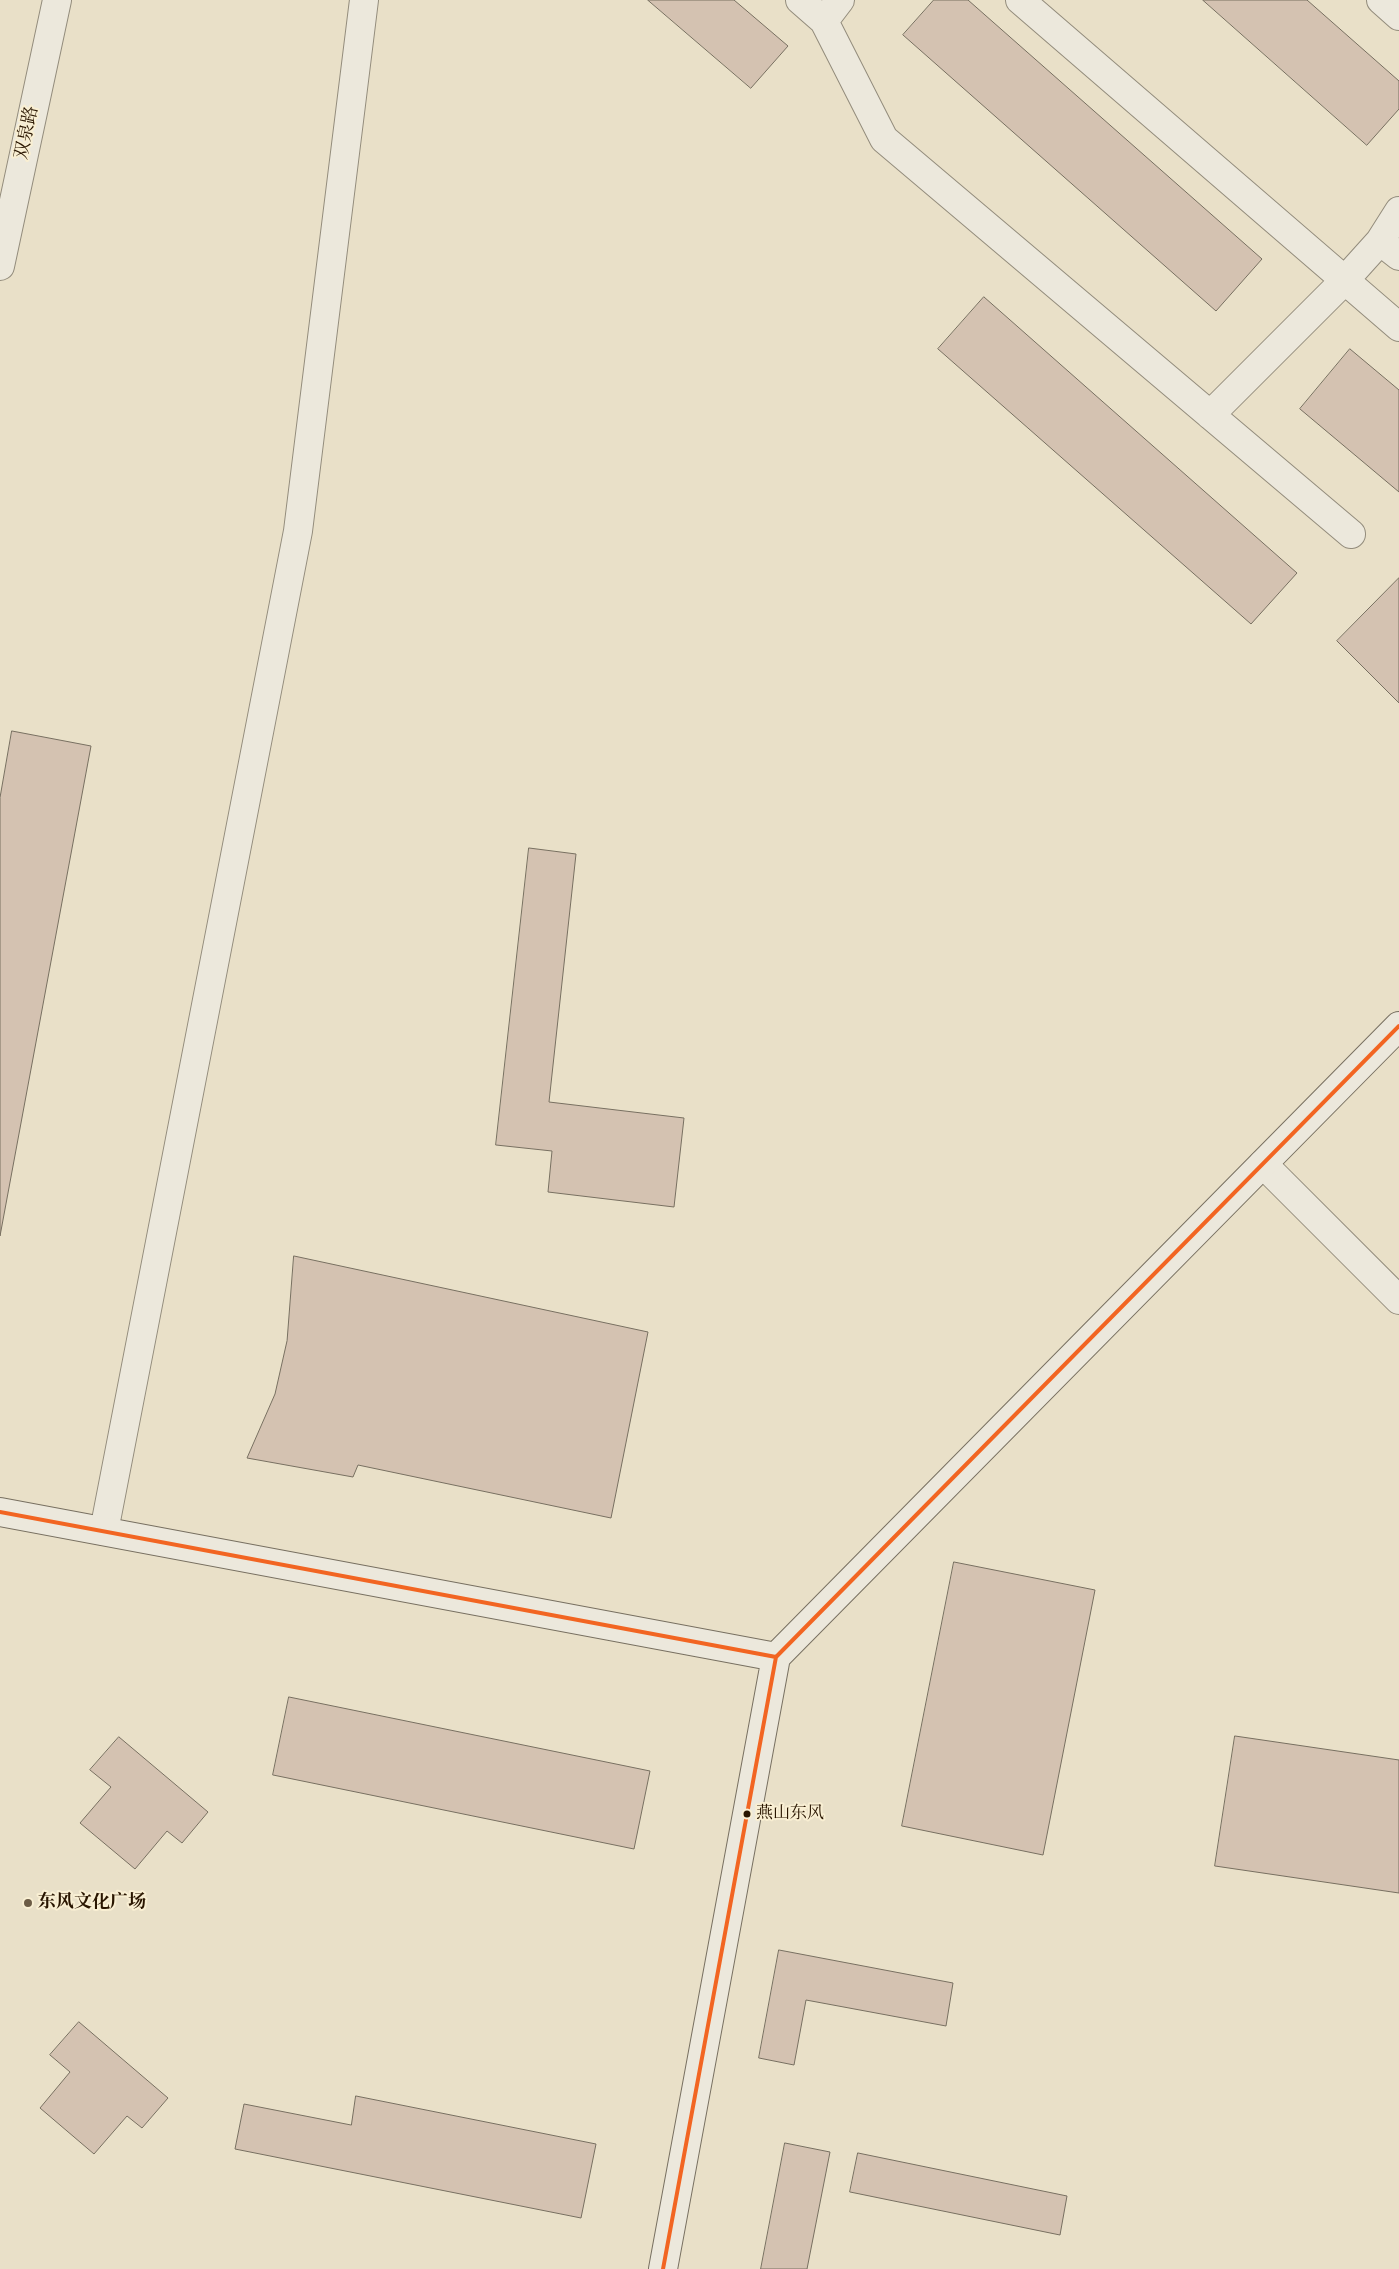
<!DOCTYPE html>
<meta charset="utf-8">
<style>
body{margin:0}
canvas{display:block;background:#e9e0c8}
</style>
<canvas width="1399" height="2269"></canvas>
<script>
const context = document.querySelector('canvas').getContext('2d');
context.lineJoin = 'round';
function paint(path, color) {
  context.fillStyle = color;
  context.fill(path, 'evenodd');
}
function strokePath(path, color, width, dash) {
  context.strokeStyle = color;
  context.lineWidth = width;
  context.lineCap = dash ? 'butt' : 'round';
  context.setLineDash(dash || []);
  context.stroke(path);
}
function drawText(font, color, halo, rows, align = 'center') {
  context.font = font + ' "IM FELL DW Pica","Noto Serif SC",serif';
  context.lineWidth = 4;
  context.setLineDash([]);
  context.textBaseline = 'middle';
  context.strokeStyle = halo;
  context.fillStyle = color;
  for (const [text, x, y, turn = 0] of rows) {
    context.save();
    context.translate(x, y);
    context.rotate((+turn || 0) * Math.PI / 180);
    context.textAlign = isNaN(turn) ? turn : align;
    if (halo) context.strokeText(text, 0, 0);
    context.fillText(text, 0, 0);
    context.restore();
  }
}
const building = new Path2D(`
 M 648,0 L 734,0 L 788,46 L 751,88 Z
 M 934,0 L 968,0 L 1262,259 L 1216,311 L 903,35 Z
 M 1203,0 L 1307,0 L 1399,81 L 1399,109 L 1367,145 Z
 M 984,297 L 1297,573 L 1251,624 L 938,349 Z
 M 1350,349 L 1399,390 L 1399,492 L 1300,409 Z
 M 1399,578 L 1399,703 L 1337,641 Z
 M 12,731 L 91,746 L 0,1236 L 0,798 Z
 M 529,848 L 576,854 L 549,1102 L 684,1118 L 674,1207 L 548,1192 L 552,1151 L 496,1145 Z
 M 294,1256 L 648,1332 L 611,1518 L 358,1465 L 353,1477 L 247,1458 L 275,1394 L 287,1341 Z
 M 954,1562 L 1095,1590 L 1043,1855 L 902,1826 Z
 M 289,1697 L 650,1771 L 634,1849 L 273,1775 Z
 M 1235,1736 L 1399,1760 L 1399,1893 L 1215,1866 Z
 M 119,1737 L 208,1812 L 182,1843 L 167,1831 L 135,1869 L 80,1823 L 111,1787 L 90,1770 Z
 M 779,1950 L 953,1983 L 946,2026 L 806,2000 L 794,2065 L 759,2058 Z
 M 79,2022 L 168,2098 L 142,2128 L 127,2116 L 94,2154 L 40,2108 L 70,2072 L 50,2055 Z
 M 356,2096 L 596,2144 L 581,2218 L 235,2149 L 244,2104 L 351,2125 Z
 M 785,2143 L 830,2152 L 807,2269 L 761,2269 Z
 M 858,2153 L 1067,2196 L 1060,2235 L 850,2192 Z`);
const minor = new Path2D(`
 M 800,0 L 824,21 L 884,139 L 1351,534
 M 1020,0 L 1399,327
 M 1381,0 L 1399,16
 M 824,21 L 840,0
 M 1380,241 L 1399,211
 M 1210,415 L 1344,281 L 1380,241 L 1399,256
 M 1263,1164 L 1399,1300
 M 104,1531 L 298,531 L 364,0`);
const tertiary = new Path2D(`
 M 0,266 L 57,0`);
const secondary = new Path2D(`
 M 0,1512 L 776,1657
 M 776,1657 L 1399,1026
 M 663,2269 L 776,1657`);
const bus1 = new Path2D(`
 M 0,1512 L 776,1657
 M 776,1657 L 1399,1026
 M 663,2269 L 776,1657`);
const markers = [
 [747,1814,4.5,"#291500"],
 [28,1903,5,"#6c5c46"]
];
const busNames = [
 ["燕山东风",756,1814]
];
const streetNames = [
 ["双泉路",28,133,-78]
];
const poiNames = [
 ["东风文化广场",38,1903]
];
paint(building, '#d4c2b1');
strokePath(building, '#787061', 1);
strokePath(minor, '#938c7c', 30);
strokePath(tertiary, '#938c7c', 30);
strokePath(secondary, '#787061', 30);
strokePath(minor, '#ece8dc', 28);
strokePath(tertiary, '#ece8dc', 28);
strokePath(secondary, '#ece8dc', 28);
strokePath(bus1, '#f26522', 4);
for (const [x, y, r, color] of markers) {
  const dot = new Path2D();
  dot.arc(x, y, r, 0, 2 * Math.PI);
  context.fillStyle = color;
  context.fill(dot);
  strokePath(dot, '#f9efd3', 2);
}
drawText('17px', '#291500', '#f9efd3', busNames, 'left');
drawText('18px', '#291500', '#f9efd3', streetNames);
drawText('bold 18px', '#291500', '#f9efd3', poiNames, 'left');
</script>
